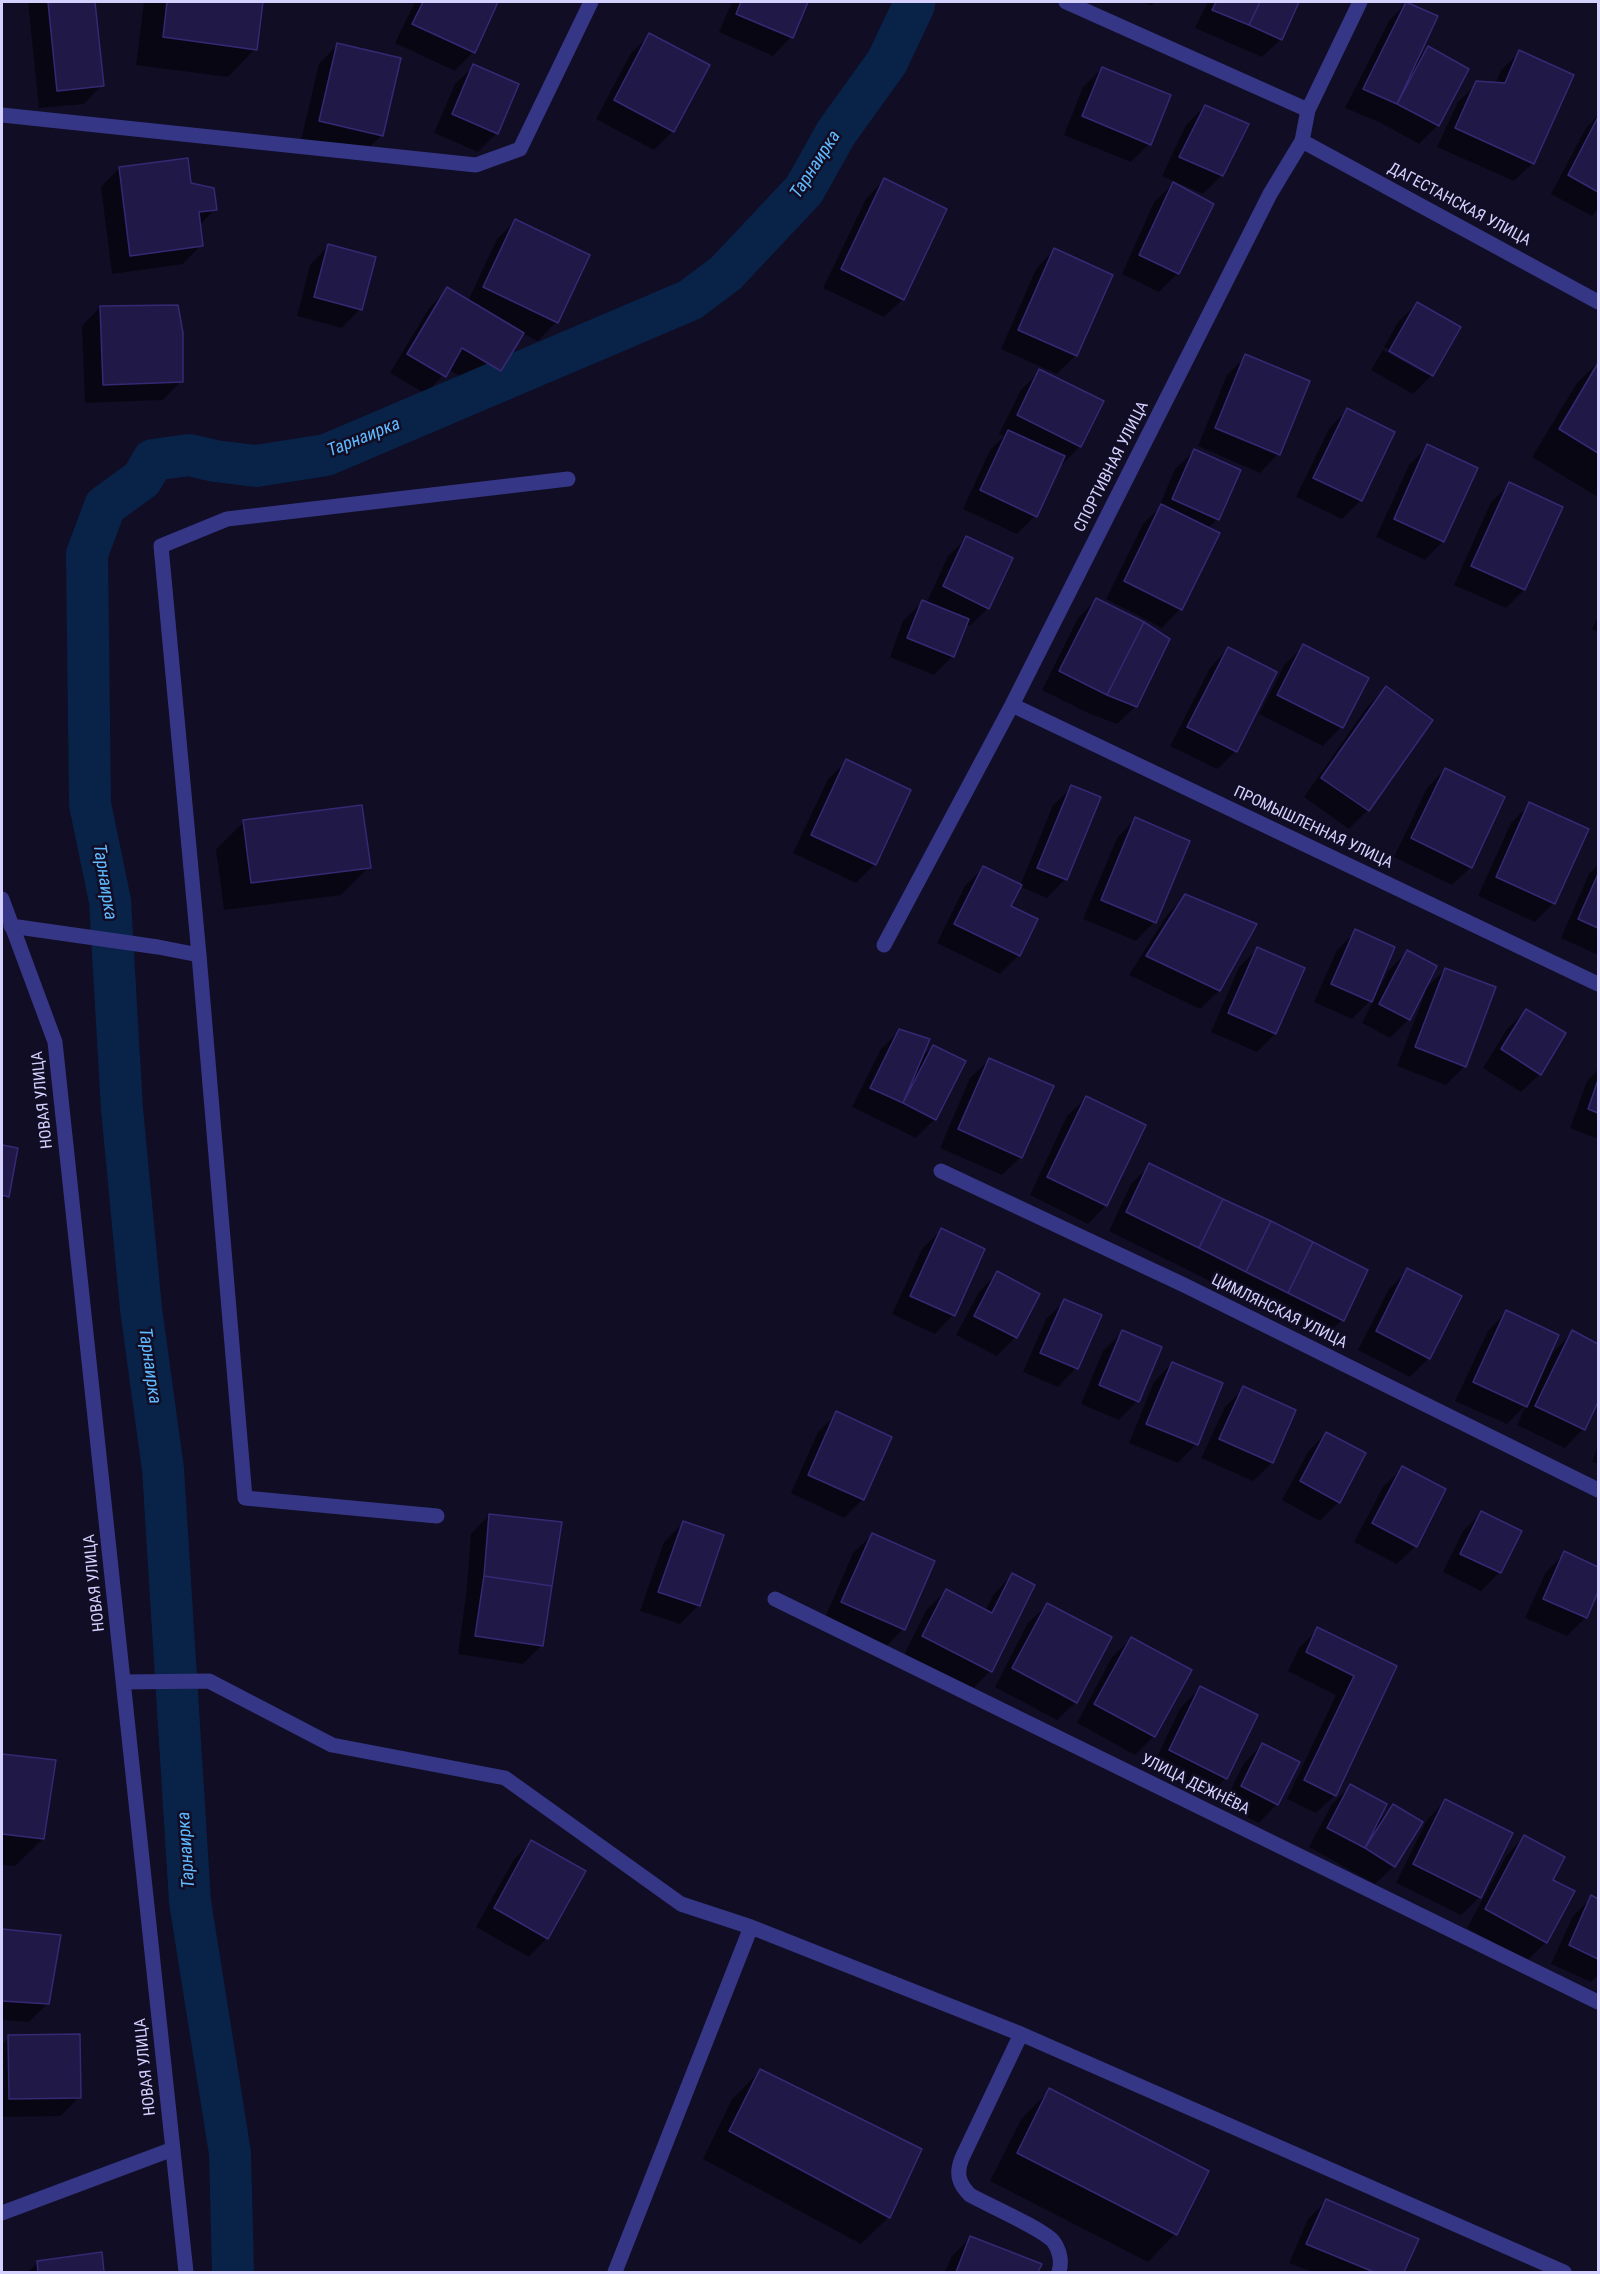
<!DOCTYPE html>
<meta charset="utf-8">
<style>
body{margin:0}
#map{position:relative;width:1600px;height:2274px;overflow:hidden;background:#100d25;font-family:"Roboto Condensed",sans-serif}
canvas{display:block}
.frame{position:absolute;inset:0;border:3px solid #d5d1ff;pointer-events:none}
</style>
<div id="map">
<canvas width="1600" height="2274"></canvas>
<div class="frame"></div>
</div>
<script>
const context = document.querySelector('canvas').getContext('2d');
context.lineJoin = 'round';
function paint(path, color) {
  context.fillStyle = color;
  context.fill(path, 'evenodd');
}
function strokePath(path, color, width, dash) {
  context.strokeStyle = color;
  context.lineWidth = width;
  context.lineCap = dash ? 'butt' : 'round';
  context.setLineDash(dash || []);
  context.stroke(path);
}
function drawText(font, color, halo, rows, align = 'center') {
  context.font = font + ' "Roboto Condensed",sans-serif';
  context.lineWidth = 5;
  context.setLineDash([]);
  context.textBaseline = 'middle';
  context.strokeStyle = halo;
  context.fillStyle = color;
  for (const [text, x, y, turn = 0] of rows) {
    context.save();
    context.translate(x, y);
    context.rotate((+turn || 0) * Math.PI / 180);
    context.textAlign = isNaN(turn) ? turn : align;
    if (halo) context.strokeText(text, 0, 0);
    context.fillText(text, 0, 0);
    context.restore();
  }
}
const shadow = new Path2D(`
 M 28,2 L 93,2 L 102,85 L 84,104 L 39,108 Z
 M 144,2 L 261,2 L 255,49 L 228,77 L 136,65 Z
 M 415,2 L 496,2 L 473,52 L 455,71 L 395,43 Z
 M 732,2 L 807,2 L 791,37 L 773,56 L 719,32 Z
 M 1143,2 L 1155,2 L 1151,6 Z
 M 1208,2 L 1297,2 L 1281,39 L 1262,57 L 1195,28 Z
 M 1407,2 L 1436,17 L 1417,59 L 1428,48 L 1467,69 L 1438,125 L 1419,144 L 1379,122 L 1345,108 L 1389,21 Z
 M 650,35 L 708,66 L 673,131 L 654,150 L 596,119 L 631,53 Z
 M 337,45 L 382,135 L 363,154 L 301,140 L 319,64 Z
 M 1520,52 L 1533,163 L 1514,181 L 1437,147 L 1458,102 L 1477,83 L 1495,84 L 1501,70 Z
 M 474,66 L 497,133 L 478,152 L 434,133 L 455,84 Z
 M 1102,68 L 1149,144 L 1131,162 L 1064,135 L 1083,87 Z
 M 1205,106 L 1222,175 L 1203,194 L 1162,176 L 1186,125 Z
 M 1598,115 L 1598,209 L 1592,216 L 1551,194 L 1586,128 Z
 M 119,168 L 190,185 L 215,209 L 199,226 L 201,245 L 183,264 L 112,274 L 101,187 Z
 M 884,180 L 903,299 L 884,317 L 823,288 L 866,199 Z
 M 1173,184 L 1178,273 L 1159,292 L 1122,274 L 1154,202 Z
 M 515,221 L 556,322 L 538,341 L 522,333 L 500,370 L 481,389 L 448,369 L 426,394 L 390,373 L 429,308 L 448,289 L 468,301 L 497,239 Z
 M 328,246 L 360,309 L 342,328 L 297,316 L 310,265 Z
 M 1054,250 L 1076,355 L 1057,374 L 1001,349 L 1036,269 Z
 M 1417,304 L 1432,375 L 1413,394 L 1371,370 L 1383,350 L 1428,375 L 1428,372 L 1384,347 L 1398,322 Z
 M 100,307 L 181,381 L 163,400 L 85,403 L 82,326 Z
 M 1246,356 L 1278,454 L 1260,473 L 1198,446 L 1227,375 Z
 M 1598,362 L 1598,497 L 1532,457 L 1577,383 Z
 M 1040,371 L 1080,446 L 1062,465 L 1060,464 L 1035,516 L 1017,534 L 963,509 L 990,450 L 1004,436 L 999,434 L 1021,390 Z
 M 1347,410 L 1361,500 L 1342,519 L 1296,497 L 1329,429 Z
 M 1428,446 L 1443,541 L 1425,560 L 1376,537 L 1409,465 Z
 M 1194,451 L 1217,519 L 1208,528 L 1180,609 L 1162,628 L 1106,599 L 1143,524 L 1158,509 L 1175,469 Z
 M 1510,484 L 1524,590 L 1506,608 L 1454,585 L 1491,502 Z
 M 967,538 L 988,608 L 970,626 L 966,624 L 953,656 L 934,675 L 890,657 L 903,621 L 922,602 L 926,604 L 948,556 Z
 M 1096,600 L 1136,706 L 1117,724 L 1088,713 L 1042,690 L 1078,618 Z
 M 1598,616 L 1598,632 L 1592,629 Z
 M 1304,646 L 1367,678 L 1341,727 L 1323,746 L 1259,714 L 1285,664 Z
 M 1228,649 L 1236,751 L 1217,769 L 1170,746 L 1210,668 Z
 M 1386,688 L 1431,720 L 1368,810 L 1349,829 L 1304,797 L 1367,707 Z
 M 847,761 L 909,790 L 875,864 L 856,883 L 793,853 L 828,779 Z
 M 1445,769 L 1471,867 L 1452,885 L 1394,857 L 1427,788 Z
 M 1072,787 L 1065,879 L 1047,898 L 1019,886 L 1009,906 L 1019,955 L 1000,974 L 937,943 L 965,886 L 983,868 L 1020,886 L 1053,805 Z
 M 1530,804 L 1554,903 L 1535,922 L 1478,896 L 1511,823 Z
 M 1135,819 L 1154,922 L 1136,941 L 1083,919 L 1117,838 Z
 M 244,822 L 369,867 L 341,895 L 224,910 L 216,849 Z
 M 1598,865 L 1598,955 L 1561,938 L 1589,874 Z
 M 1185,896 L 1255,925 L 1219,991 L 1200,1009 L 1129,975 L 1167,915 Z
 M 1356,931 L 1373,998 L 1352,1019 L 1314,1002 L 1337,950 Z
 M 1257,949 L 1275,1034 L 1257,1052 L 1211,1032 L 1239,967 Z
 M 1407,952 L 1424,990 L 1445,970 L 1465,1066 L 1446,1085 L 1397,1066 L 1425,993 L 1423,992 L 1409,1019 L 1390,1038 L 1362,1023 L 1388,971 Z
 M 1526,1011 L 1540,1074 L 1521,1092 L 1483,1068 L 1507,1029 Z
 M 899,1031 L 920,1059 L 933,1046 L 935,1119 L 916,1138 L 852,1107 L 881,1049 Z
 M 989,1060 L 1021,1157 L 1002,1175 L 940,1148 L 970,1078 Z
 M 1598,1069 L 1598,1139 L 1570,1128 L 1587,1081 Z
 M 1086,1098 L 1106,1205 L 1088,1224 L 1030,1195 L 1067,1116 Z
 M 2,1147 L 16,1149 L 7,1196 L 2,1202 Z
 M 1150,1165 L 1342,1320 L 1324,1338 L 1109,1231 L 1131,1184 Z
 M 941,1230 L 983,1250 L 953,1315 L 935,1334 L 892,1314 L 922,1249 Z
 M 1408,1270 L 1429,1358 L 1410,1377 L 1358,1350 L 1389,1289 Z
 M 997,1273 L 1038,1295 L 1016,1337 L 997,1356 L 956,1335 L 979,1292 Z
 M 1065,1301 L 1076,1368 L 1058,1387 L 1023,1372 L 1046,1319 Z
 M 1506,1312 L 1549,1361 L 1554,1351 L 1573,1332 L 1598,1345 L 1598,1399 L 1583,1429 L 1565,1448 L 1517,1425 L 1526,1405 L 1507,1424 L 1455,1401 L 1488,1331 Z
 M 1122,1332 L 1137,1401 L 1119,1420 L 1081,1404 L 1103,1351 Z
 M 1172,1363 L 1196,1444 L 1178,1463 L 1129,1443 L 1154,1382 Z
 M 1244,1388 L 1294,1411 L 1272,1463 L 1253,1481 L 1201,1458 L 1225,1407 Z
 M 837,1413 L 863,1499 L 844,1518 L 791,1493 L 818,1432 Z
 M 1326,1433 L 1339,1502 L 1320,1521 L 1282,1500 L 1308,1452 Z
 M 1598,1445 L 1598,1464 L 1592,1462 Z
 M 1402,1468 L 1416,1546 L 1397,1564 L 1354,1542 L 1383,1487 Z
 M 1482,1512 L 1500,1572 L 1481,1591 L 1443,1572 L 1463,1531 Z
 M 489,1515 L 542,1645 L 523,1664 L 458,1654 L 466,1596 L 471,1534 Z
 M 683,1523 L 722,1536 L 698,1606 L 680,1624 L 640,1611 L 664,1542 Z
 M 872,1535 L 903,1629 L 885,1648 L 824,1620 L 853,1553 Z
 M 1565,1553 L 1598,1568 L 1598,1589 L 1586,1617 L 1567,1636 L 1525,1618 L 1546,1572 Z
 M 1012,1575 L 990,1671 L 972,1690 L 904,1655 L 927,1609 L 946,1591 L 985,1611 L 994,1594 Z
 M 1047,1605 L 1076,1702 L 1057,1720 L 995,1687 L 1028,1623 Z
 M 1318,1629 L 1395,1666 L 1335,1795 L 1316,1813 L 1287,1799 L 1336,1695 L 1288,1671 L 1299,1648 Z
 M 1131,1639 L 1154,1736 L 1135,1755 L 1077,1723 L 1112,1657 Z
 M 1200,1688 L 1226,1778 L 1207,1797 L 1151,1769 L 1181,1707 Z
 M 1263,1744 L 1277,1804 L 1259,1823 L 1223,1805 L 1244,1763 Z
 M 2,1756 L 54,1761 L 43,1839 L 15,1866 L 2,1865 Z
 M 1350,1786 L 1379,1820 L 1393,1806 L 1394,1866 L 1375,1884 L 1309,1847 L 1332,1804 Z
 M 1445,1801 L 1480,1897 L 1461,1915 L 1396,1883 L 1427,1820 Z
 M 1524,1837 L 1551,1880 L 1546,1942 L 1527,1961 L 1467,1928 L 1506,1856 Z
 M 531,1842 L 547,1938 L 529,1957 L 476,1927 L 513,1861 Z
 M 1592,1897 L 1598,1900 L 1598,1975 L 1591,1982 L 1551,1964 L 1573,1916 Z
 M 2,1930 L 59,1936 L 48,2003 L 29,2022 L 2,2020 Z
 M 9,2037 L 79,2097 L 61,2116 L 2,2117 L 2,2044 Z
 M 760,2071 L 889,2217 L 861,2244 L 703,2159 L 732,2099 Z
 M 1050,2090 L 1175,2234 L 1148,2262 L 990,2181 L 1022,2118 Z
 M 1326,2201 L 1417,2240 L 1403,2272 L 1312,2272 L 1289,2263 L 1308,2219 Z
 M 970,2238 L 1040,2265 L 1037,2272 L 945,2272 L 952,2256 Z
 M 100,2254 L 102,2272 L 28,2272 L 38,2262 Z`);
const canal = new Path2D(`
 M 233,2272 L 230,2153 L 190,1902 L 163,1469 L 141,1309 L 122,1109 L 110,901 L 90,804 L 87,554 L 105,506 L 142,479 L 153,460 L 189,455 L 215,461 L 256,466 L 326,455 L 690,300 L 726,273 L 804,190 L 836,133 L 887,62 L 914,5 L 913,2`);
const building = new Path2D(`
 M 48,2 L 95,2 L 104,86 L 57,91 Z
 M 167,2 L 263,2 L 257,50 L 163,37 Z
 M 423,2 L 498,2 L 475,53 L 412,24 Z
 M 741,2 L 808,2 L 793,38 L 736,14 Z
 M 1216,2 L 1260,2 L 1249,25 L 1212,10 Z
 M 1260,2 L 1299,2 L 1282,40 L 1249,25 Z
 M 1406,2 L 1438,16 L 1397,104 L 1363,89 Z
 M 649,33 L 710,65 L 674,132 L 614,100 Z
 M 337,43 L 401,58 L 383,136 L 319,121 Z
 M 1428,46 L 1469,69 L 1439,126 L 1397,104 Z
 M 1519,50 L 1574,75 L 1534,164 L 1455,128 L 1476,81 L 1505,83 Z
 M 473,64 L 519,84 L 498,134 L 452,114 Z
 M 1102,67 L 1171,95 L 1151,145 L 1082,116 Z
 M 1205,105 L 1249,124 L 1223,176 L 1179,157 Z
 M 1598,117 L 1598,192 L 1568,175 Z
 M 188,158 L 191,183 L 214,188 L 217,210 L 199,212 L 203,246 L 130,256 L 119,167 Z
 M 884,178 L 947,209 L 904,300 L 841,269 Z
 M 1173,182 L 1214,204 L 1179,274 L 1139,255 Z
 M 515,219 L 590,255 L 558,323 L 483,287 Z
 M 328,244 L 376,257 L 362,310 L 314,297 Z
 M 1054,248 L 1113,275 L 1077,356 L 1018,330 Z
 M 447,287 L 524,333 L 501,371 L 462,348 L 446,377 L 407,354 Z
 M 1417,302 L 1461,327 L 1433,376 L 1389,351 Z
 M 178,305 L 183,333 L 183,382 L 103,385 L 100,306 Z
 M 1245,354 L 1310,381 L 1280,455 L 1215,428 Z
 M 1598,363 L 1598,453 L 1559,429 Z
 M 1039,369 L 1104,401 L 1081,447 L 1017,415 Z
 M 1347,408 L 1395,432 L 1362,501 L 1313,478 Z
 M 1008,430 L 1065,456 L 1037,517 L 980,490 Z
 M 1427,444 L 1478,468 L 1444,542 L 1394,519 Z
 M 1194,449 L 1241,470 L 1219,520 L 1172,499 Z
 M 1509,482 L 1563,507 L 1525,590 L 1471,566 Z
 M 1161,504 L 1220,533 L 1182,610 L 1124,581 Z
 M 966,536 L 1013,558 L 989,609 L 943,586 Z
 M 1096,598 L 1144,622 L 1107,695 L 1059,671 Z
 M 922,600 L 969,619 L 954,657 L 907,638 Z
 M 1144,622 L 1170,639 L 1137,707 L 1107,695 Z
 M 1303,644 L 1369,678 L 1343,728 L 1277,695 Z
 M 1228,647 L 1277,672 L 1237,752 L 1187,727 Z
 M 1386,686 L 1433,720 L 1369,811 L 1321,778 Z
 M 846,759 L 911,790 L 876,865 L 811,835 Z
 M 1445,768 L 1505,797 L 1472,868 L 1411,838 Z
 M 1071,785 L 1101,797 L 1067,880 L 1037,868 Z
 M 1529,802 L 1589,829 L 1555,904 L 1496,877 Z
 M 362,805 L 371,868 L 251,883 L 243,820 Z
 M 1135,817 L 1190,841 L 1156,923 L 1101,900 Z
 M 983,866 L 1022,885 L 1011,906 L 1038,919 L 1020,956 L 954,924 Z
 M 1598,874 L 1598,928 L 1578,919 Z
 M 1185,894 L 1257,924 L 1220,991 L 1146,956 Z
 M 1355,929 L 1395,947 L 1372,1002 L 1331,984 Z
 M 1257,947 L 1305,968 L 1276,1034 L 1228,1013 Z
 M 1407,950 L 1437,966 L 1410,1020 L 1379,1004 Z
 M 1445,968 L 1496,987 L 1466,1067 L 1415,1047 Z
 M 1526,1009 L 1566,1033 L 1541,1075 L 1501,1049 Z
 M 899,1029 L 930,1039 L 903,1103 L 870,1088 Z
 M 933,1045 L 966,1061 L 936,1120 L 903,1103 Z
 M 989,1058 L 1054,1086 L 1022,1158 L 958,1129 Z
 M 1598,1080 L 1598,1113 L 1588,1109 Z
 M 1086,1096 L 1146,1125 L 1107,1206 L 1047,1177 Z
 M 2,1145 L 18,1148 L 9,1197 L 2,1195 Z
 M 1149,1163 L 1223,1199 L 1199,1248 L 1126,1212 Z
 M 1223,1199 L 1271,1221 L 1246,1272 L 1199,1248 Z
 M 1271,1221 L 1313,1242 L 1288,1293 L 1246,1272 Z
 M 941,1228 L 985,1249 L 955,1316 L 910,1296 Z
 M 1313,1242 L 1368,1270 L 1344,1321 L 1288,1293 Z
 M 1407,1268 L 1462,1296 L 1430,1359 L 1376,1331 Z
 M 997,1271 L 1040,1294 L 1017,1338 L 974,1316 Z
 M 1064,1299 L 1102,1315 L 1078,1369 L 1040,1353 Z
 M 1506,1310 L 1559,1335 L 1527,1407 L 1473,1382 Z
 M 1122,1330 L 1162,1347 L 1139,1402 L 1099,1385 Z
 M 1572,1330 L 1598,1344 L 1598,1402 L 1585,1430 L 1535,1406 Z
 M 1172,1362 L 1223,1383 L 1198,1445 L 1146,1424 Z
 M 1243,1386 L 1296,1410 L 1273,1463 L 1219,1439 Z
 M 836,1411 L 892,1437 L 864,1500 L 808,1475 Z
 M 1326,1432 L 1366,1453 L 1340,1503 L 1300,1481 Z
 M 1402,1466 L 1446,1489 L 1417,1547 L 1372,1523 Z
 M 1481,1511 L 1522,1531 L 1501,1573 L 1460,1554 Z
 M 489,1514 L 562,1522 L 552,1586 L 484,1576 Z
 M 683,1521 L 724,1535 L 700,1606 L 658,1592 Z
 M 872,1533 L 935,1561 L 905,1630 L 841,1602 Z
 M 1564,1551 L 1598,1567 L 1598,1592 L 1587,1618 L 1543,1599 Z
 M 1012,1573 L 1035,1585 L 992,1672 L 922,1636 L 946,1589 L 992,1613 Z
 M 484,1576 L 552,1586 L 543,1646 L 475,1636 Z
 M 1047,1603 L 1112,1637 L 1077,1703 L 1012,1668 Z
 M 1317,1627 L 1397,1666 L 1336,1796 L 1304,1780 L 1354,1676 L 1306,1652 Z
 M 1131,1637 L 1192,1670 L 1155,1737 L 1094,1704 Z
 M 1200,1686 L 1258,1715 L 1227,1779 L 1169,1750 Z
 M 1262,1743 L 1300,1762 L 1278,1805 L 1241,1786 Z
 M 2,1754 L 56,1760 L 44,1839 L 2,1834 Z
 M 1350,1784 L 1387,1804 L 1365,1848 L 1327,1828 Z
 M 1445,1799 L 1513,1833 L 1481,1898 L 1413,1864 Z
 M 1393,1804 L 1423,1822 L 1395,1867 L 1365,1848 Z
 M 1524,1835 L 1565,1857 L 1553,1880 L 1575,1891 L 1547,1943 L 1485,1909 Z
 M 531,1840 L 586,1871 L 548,1939 L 494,1908 Z
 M 1591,1895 L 1598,1899 L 1598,1959 L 1569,1945 Z
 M 2,1929 L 61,1935 L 49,2004 L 2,2001 Z
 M 80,2034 L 81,2098 L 9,2099 L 8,2035 Z
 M 760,2069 L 922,2149 L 890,2218 L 729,2131 Z
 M 1049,2088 L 1209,2171 L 1177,2235 L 1017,2153 Z
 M 1326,2199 L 1419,2239 L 1404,2272 L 1374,2272 L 1306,2244 Z
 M 970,2236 L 1042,2264 L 1038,2272 L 956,2272 Z
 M 102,2252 L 104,2272 L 38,2272 L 37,2261 Z`);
const minor = new Path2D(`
 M 1066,2 L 1308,110
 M 2,115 L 476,165 L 520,149 L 591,2
 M 1302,141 L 1598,302
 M 1012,705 L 1598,984
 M 2,899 L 55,1042 L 186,2272
 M 11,926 L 158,947 L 199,955 L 245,1498 L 437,1516
 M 884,945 L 1012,705 L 1270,194 L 1302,141 L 1308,110 L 1360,2
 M 199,955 L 161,546 L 227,519 L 568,479
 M 941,1171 L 1184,1285 L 1598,1490
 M 775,1599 L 1598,2002
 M 123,1682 L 209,1681 L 332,1745 L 505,1778 L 681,1904 L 751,1927 L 1021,2034 L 1564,2272
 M 1021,2034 L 962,2158 C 956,2173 958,2183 970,2195 C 988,2205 1041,2228 1053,2241 C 1060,2250 1062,2262 1059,2272
 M 2,2213 L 173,2149
 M 615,2272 L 751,1927`);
const streetNames = [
 ["ДАГЕСТАНСКАЯ УЛИЦА",1459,205,28],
 ["СПОРТИВНАЯ УЛИЦА",1112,467,-63],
 ["ПРОМЫШЛЕННАЯ УЛИЦА",1313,828,25],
 ["НОВАЯ УЛИЦА",43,1100,-96],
 ["ЦИМЛЯНСКАЯ УЛИЦА",1279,1312,26],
 ["НОВАЯ УЛИЦА",95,1583,-96],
 ["УЛИЦА ДЕЖНЁВА",1195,1785,26],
 ["НОВАЯ УЛИЦА",146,2067,-96]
];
const waterNames = [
 ["Тарнаирка",816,165,-57],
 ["Тарнаирка",364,438,-22],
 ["Тарнаирка",104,882,81],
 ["Тарнаирка",149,1366,82],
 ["Тарнаирка",187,1850,-94]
];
paint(shadow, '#0007');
strokePath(canal, '#092248', 42);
paint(building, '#201847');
strokePath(building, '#352974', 1.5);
strokePath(minor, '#363686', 15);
drawText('16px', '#d5d1ff', '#100d25', streetNames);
drawText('italic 18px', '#5fbaff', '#100d25', waterNames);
</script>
